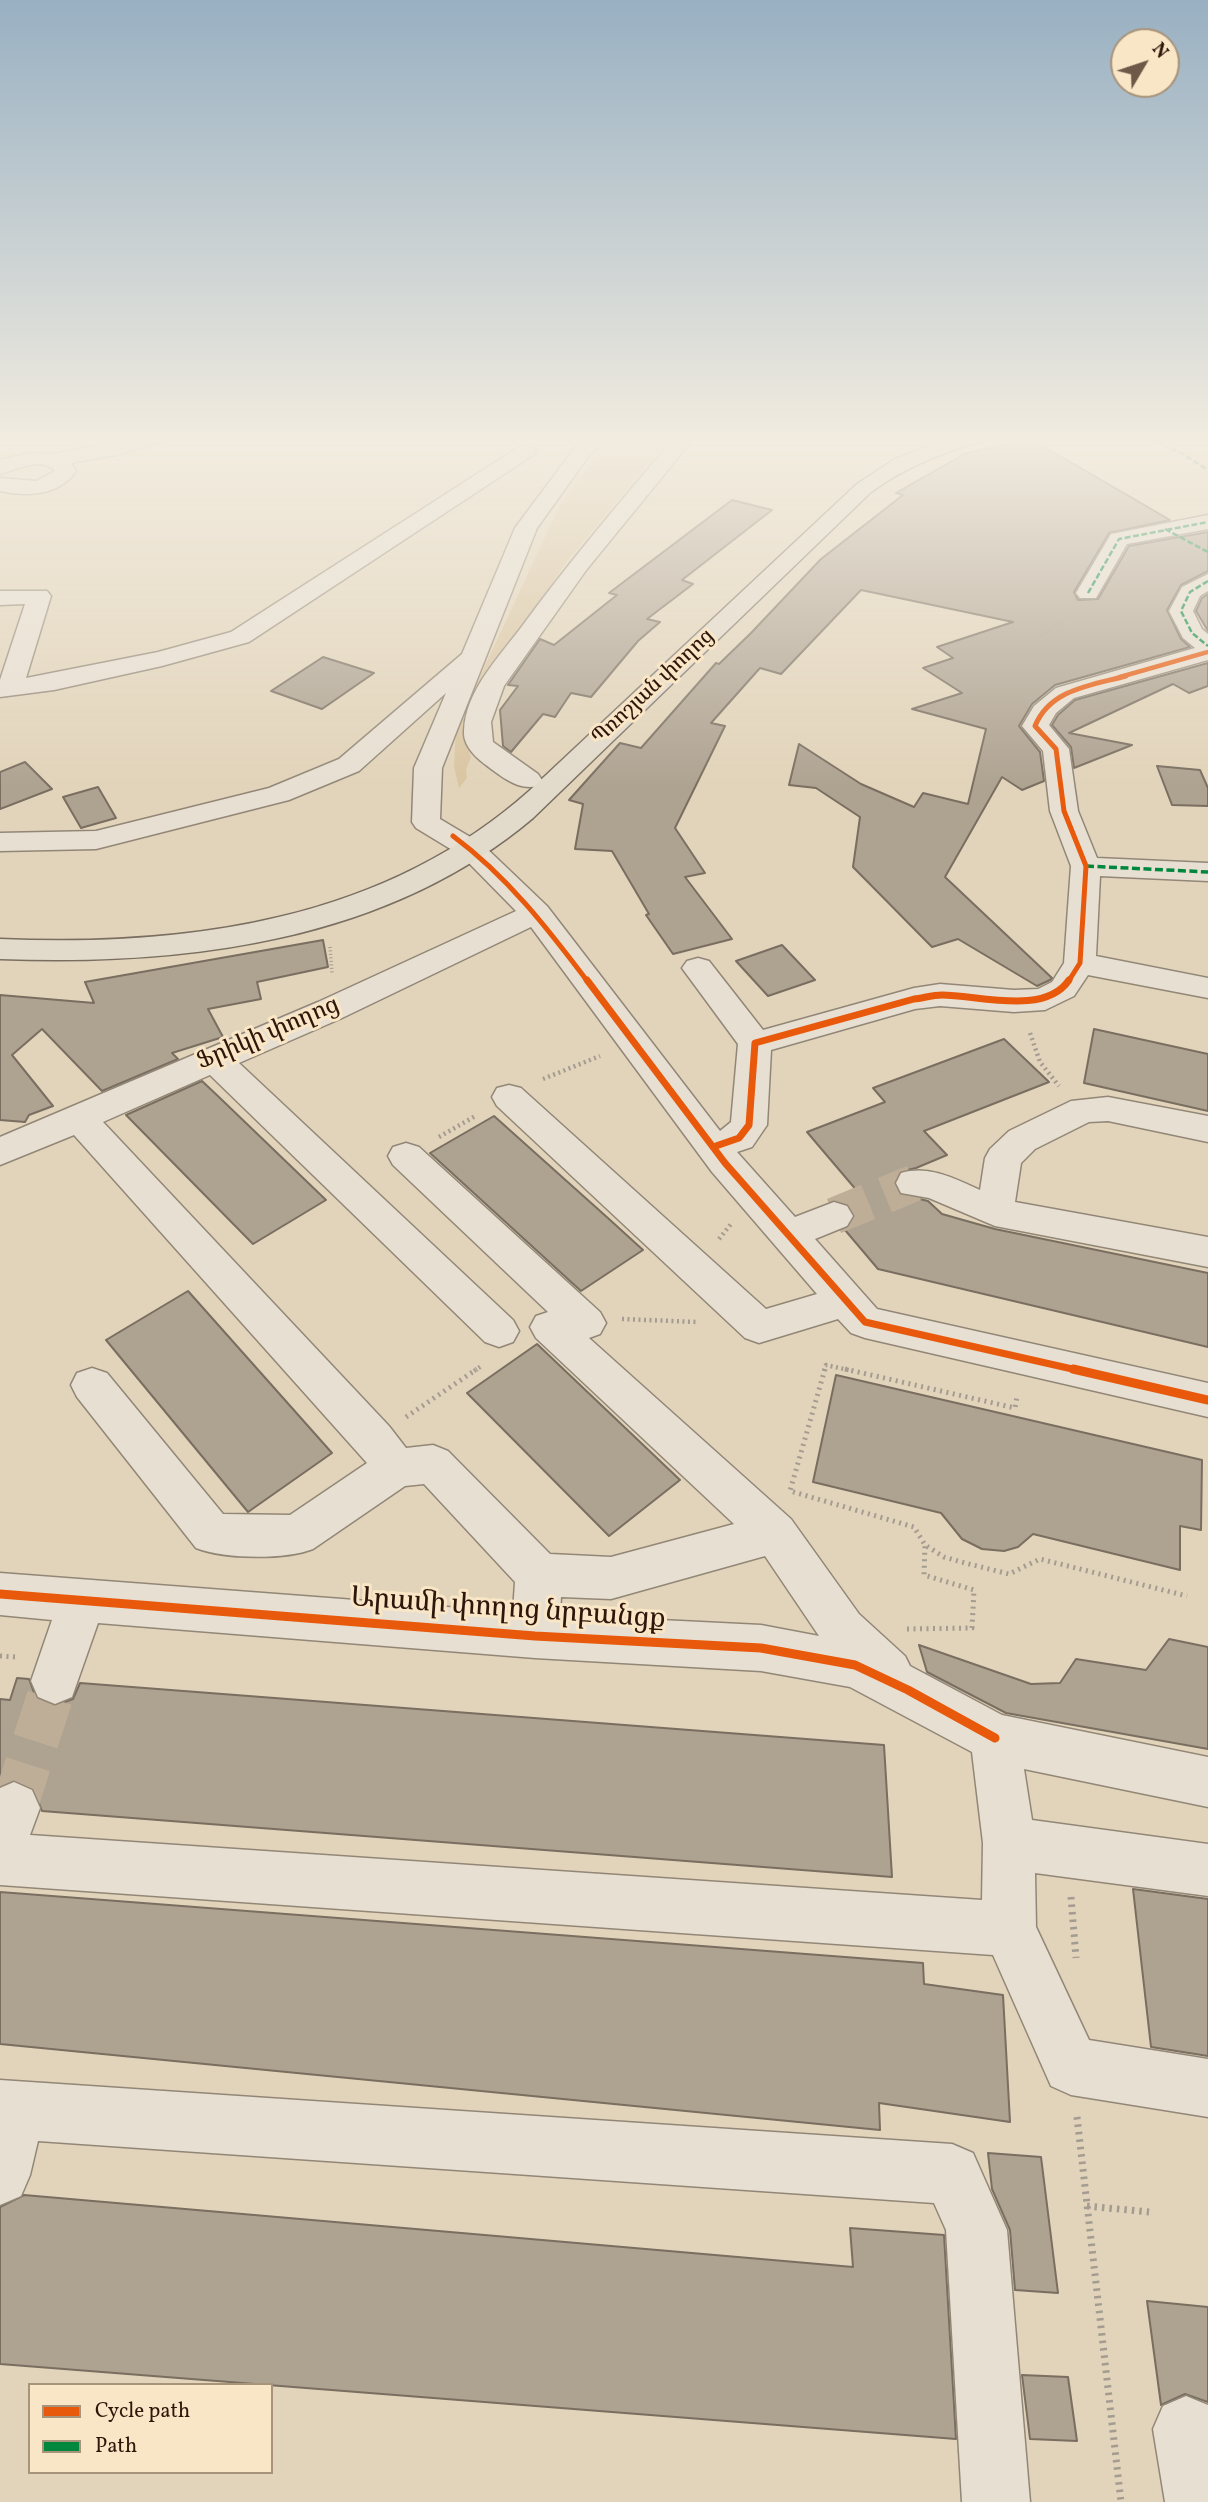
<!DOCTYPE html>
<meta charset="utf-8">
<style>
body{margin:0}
#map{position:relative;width:1208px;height:2502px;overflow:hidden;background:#e2d4ba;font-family:Vollkorn,serif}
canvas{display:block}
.legend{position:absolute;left:28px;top:2383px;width:245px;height:91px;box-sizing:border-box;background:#f8e6c6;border:2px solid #a8937b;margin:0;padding:9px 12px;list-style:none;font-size:21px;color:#2f160b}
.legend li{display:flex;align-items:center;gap:14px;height:35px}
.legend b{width:35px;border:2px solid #a8937b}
.north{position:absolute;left:1110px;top:28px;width:70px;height:70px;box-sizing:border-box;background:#f8e6c6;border:2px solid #a8937b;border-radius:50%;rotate:51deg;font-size:19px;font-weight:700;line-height:28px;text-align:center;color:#2f160b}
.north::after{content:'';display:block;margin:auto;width:24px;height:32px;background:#6e5848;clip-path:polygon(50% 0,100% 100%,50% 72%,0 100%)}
</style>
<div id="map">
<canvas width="1208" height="2502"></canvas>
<ul class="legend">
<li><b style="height:9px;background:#e8590c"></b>Cycle path</li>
<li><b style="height:9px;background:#00873e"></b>Path</li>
</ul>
<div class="north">N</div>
</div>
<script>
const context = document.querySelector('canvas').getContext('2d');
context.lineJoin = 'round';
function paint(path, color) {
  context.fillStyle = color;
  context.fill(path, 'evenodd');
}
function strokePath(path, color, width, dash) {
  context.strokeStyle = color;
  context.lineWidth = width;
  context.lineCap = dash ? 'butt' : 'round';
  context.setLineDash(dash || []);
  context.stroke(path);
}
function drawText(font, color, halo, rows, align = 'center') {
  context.font = font + ' Vollkorn,"Noto Serif Armenian",serif';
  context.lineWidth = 6;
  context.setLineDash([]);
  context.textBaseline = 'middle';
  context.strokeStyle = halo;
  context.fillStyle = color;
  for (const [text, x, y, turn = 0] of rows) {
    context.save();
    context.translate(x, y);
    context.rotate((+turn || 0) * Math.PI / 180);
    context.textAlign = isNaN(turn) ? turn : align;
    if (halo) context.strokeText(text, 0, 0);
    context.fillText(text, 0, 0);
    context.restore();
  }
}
const green = new Path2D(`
 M 608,438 L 663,438 L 668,441 L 568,560 L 483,685 L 465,728 L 465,742 L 471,757 L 466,770 L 467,778 L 459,788 L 454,767 L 456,728 L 559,507 Z`);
const building = new Path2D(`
 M 1031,439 L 1170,520 L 1109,533 L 1074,592 L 1078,600 L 1098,599 L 1129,546 L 1208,532 L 1208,571 L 1181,585 L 1167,610 L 1181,639 L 1190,647 L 1055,685 L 1032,704 L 1019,726 L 1040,752 L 1044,781 L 1022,790 L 1002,777 L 945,877 L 1052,978 L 1050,980 L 1037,986 L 958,939 L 932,947 L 853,867 L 860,817 L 816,788 L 789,785 L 799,744 L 861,784 L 914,807 L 923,793 L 968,804 L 986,729 L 912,709 L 962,693 L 923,668 L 953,658 L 937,647 L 1013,622 L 861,590 L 781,674 L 760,668 L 711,723 L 725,726 L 675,828 L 705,873 L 685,877 L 732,939 L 673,954 L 646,915 L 649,914 L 612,851 L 575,849 L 583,804 L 569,800 L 620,743 L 641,748 L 716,663 L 719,664 L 751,633 L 821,559 L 903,495 L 896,493 L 966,453 Z
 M 732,500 L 772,510 L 682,580 L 693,584 L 647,619 L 660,622 L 638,641 L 591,697 L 571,693 L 555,717 L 543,714 L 511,752 L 503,746 L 500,710 L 518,686 L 508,685 L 540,639 L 554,645 L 617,595 L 609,593 Z
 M 1208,594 L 1208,631 L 1196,611 L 1202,598 Z
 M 323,657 L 374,673 L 322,709 L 271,691 Z
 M 1208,663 L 1208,686 L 1189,693 L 1173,684 L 1069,733 L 1132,745 L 1074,768 L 1071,747 L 1052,725 L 1058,715 L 1075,700 Z
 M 25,762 L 52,789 L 0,809 L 0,772 Z
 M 1157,766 L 1200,770 L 1208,788 L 1208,806 L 1172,805 Z
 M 98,787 L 116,818 L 81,828 L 63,797 Z
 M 323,940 L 328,967 L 257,982 L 261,999 L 208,1009 L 223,1037 L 172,1053 L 178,1059 L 102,1091 L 42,1029 L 12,1055 L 53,1106 L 29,1115 L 25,1122 L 0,1120 L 0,995 L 94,1003 L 85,982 Z
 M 782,945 L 815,980 L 768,996 L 736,961 Z
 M 1094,1029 L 1208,1054 L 1208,1111 L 1084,1083 Z
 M 1004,1039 L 1049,1082 L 924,1131 L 947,1155 L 916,1168 L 899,1172 L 894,1182 L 899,1194 L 928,1201 L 942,1214 L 995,1229 L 1208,1273 L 1208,1347 L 878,1269 L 845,1230 L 849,1227 L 855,1215 L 849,1205 L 838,1200 L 858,1192 L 807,1132 L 885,1102 L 873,1088 Z
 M 202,1081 L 221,1099 L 326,1200 L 253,1244 L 126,1115 Z
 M 494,1116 L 609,1219 L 643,1250 L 581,1291 L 430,1153 Z
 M 188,1291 L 332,1453 L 248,1512 L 106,1340 Z
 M 537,1344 L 680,1480 L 609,1536 L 467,1393 Z
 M 836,1375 L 1202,1460 L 1201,1530 L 1180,1526 L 1180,1570 L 1033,1534 L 1018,1547 L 1004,1551 L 982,1549 L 962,1539 L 941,1513 L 813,1482 Z
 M 1169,1639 L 1208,1647 L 1208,1749 L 1006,1713 L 927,1672 L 919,1645 L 1031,1684 L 1060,1683 L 1076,1659 L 1146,1670 Z
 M 17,1678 L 29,1679 L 36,1698 L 54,1706 L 73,1699 L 80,1683 L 884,1745 L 892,1877 L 42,1811 L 33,1788 L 15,1780 L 0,1785 L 0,1699 L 10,1700 Z
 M 1133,1889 L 1208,1899 L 1208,2056 L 1151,2047 Z
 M 0,1892 L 923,1963 L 924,1984 L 1003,1995 L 1010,2122 L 879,2103 L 880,2130 L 0,2044 Z
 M 988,2153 L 1041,2157 L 1058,2293 L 1015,2290 L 1010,2230 L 992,2189 Z
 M 24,2195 L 853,2267 L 850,2228 L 944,2235 L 956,2439 L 0,2364 L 0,2207 Z
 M 1147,2301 L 1208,2307 L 1208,2402 L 1185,2394 L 1161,2405 Z
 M 1022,2375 L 1068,2377 L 1077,2441 L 1030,2439 Z`);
const minorTunnelFar1 = new Path2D(`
 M 834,1216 L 914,1183`);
const minorTunnel = new Path2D(`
 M 14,1808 L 55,1681`);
const pathFar4 = new Path2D(`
 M 1040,636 L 1071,616`);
const pathFar3 = new Path2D(`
 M 330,947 L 332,973`);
const pathFar2 = new Path2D(`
 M 1030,1033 L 1040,1062 L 1059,1086
 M 543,1079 L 600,1056
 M 439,1137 L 477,1115
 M 719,1239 L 731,1224
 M 622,1319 L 697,1322
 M 474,1371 L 483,1365
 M 824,1371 L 826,1365 L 853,1371`);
const pathFar1 = new Path2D(`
 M 825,1369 L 790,1491 L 914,1527 L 925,1545 L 944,1557 L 965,1563 L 1009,1574 L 1040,1559 L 1187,1596
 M 845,1369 L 1015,1408 L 1017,1396
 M 406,1417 L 477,1369
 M 907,1629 L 972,1628 L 974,1590 L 924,1575 L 925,1545
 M 0,1656 L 17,1657`);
const path = new Path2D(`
 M 1071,1897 L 1076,1958
 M 1077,2117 L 1121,2502
 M 1087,2206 L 1149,2212`);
const minor = new Path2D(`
 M 134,438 L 165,438 L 162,442 L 116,455 L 71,463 L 76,471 C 59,496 27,497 0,491 L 0,478 L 36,481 L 55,471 C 41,456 16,470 0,474 L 0,460 L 30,453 L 52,454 Z
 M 586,438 L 607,438 L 588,457 L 537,528 L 442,768 L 440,819 L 482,844 L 547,906 L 720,1131 L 731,1122 L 738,1044 L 682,968 L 687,961 L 698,958 L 709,961 L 763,1030 L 914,988 L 940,984 L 1014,990 L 1038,989 L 1052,982 L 1064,963 L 1071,866 L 1050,811 L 1043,751 L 1022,726 L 1034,706 L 1056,688 L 1195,648 L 1183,638 L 1169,611 L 1182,587 L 1208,574 L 1208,591 L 1200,596 L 1193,611 L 1202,629 L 1208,634 L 1208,660 L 1074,698 L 1056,713 L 1049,725 L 1069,749 L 1078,811 L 1097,858 L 1208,863 L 1208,881 L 1100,876 L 1096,956 L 1208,978 L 1208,998 L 1088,975 L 1074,996 L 1045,1010 L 1014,1012 L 940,1006 L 915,1009 L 771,1050 L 767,1125 L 752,1147 L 737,1152 L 795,1217 L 834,1202 L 847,1206 L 853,1216 L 847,1226 L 815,1239 L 877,1309 L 1208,1383 L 1208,1417 L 865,1338 L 851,1333 L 838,1319 L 759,1343 L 745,1338 L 497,1106 L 492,1097 L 497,1088 L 509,1085 L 521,1088 L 766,1309 L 817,1294 L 712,1172 L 531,927 L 342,1018 L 239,1063 L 513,1320 L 519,1331 L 513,1342 L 499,1347 L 485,1342 L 210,1075 L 103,1122 L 389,1426 L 406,1448 L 433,1445 L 448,1451 L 550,1554 L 611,1557 L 734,1524 L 536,1338 L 530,1327 L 536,1316 L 548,1312 L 393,1165 L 388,1156 L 393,1147 L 406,1143 L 419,1147 L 600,1312 L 606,1323 L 600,1334 L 589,1338 L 791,1519 L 859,1614 L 905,1656 L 910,1666 L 1002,1715 L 1208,1757 L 1208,1807 L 1024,1769 L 1032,1820 L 1208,1844 L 1208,1896 L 1035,1873 L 1036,1927 L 1089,2040 L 1208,2059 L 1208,2117 L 1071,2095 L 1051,2086 L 993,1955 L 0,1885 L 0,1788 L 14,1782 L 32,1790 L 40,1808 L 30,1835 L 982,1900 L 983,1843 L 972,1752 L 850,1687 L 761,1671 L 535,1658 L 98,1623 L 72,1697 L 55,1704 L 38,1697 L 31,1681 L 52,1620 L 0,1615 L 0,1573 L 513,1612 L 515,1582 L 424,1484 L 405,1486 L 313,1549 C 285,1560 224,1559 196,1548 L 77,1397 L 71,1385 L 77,1373 L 92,1368 L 107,1373 L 223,1514 L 290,1515 L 367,1463 L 74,1135 L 0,1165 L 0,1137 L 318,1002 L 516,911 L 462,856 L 416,828 L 412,822 L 414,768 L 446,693 L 359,771 L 289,800 L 96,849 L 0,851 L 0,833 L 96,831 L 269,788 L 339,759 L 462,654 L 515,528 L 574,449 ZM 765,1556 L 819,1636 L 761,1625 L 560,1615 L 561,1597 L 611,1599 Z
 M 674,438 L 694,438 L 587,569 L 504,686 L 491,722 L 493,742 L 538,774 L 542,780 L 538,786 C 518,791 501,776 486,765 C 475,757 463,745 464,731 C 465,692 498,658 520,629 C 568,563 621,501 674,438 Z
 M 526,445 L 533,447 L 536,451 L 533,455 L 249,642 L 162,666 L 54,690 L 0,697 L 0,680 L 25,604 L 0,605 L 0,591 L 47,591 L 51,596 L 26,678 L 158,652 L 231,632 L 519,447 Z
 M 1208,515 L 1208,529 L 1127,544 L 1096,598 L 1080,598 L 1076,593 L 1111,534 Z
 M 1108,1097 L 1208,1116 L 1208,1142 L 1108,1121 L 1089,1122 L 1035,1149 L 1021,1163 L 1015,1202 L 1208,1237 L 1208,1267 L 995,1226 L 929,1198 L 901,1193 L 896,1183 L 901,1173 C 929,1165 954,1178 980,1190 L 985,1158 L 990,1149 L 1009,1131 L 1071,1101 Z
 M 0,2080 L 952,2144 L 973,2153 L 1007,2230 L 1030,2502 L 962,2502 L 946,2230 L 934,2203 L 38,2141 L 30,2175 L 21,2196 L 0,2205 Z
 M 1186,2396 L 1208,2405 L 1208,2502 L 1165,2502 L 1153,2429 L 1163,2406 Z`);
const major = new Path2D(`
 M 950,438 L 983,438 L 980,442 C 940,453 904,468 871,492 L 533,818 C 386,942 185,966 0,959 L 0,939 C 188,947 383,921 529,791 L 857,484 L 895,459 Z`);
const quietFar1 = new Path2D(`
 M 1148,438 L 1181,453 L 1208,470
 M 1165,529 L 1208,552
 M 1208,581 L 1190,592 L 1181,611 L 1192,633 L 1208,646
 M 1088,593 L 1119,539 L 1208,522`);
const quiet = new Path2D(`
 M 1086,866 L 1208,872`);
const cyclewayFar3 = new Path2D(`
 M 1120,677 L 1208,652`);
const cyclewayFar2 = new Path2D(`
 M 453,836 C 507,876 548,929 588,982
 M 1068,982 L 1080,963 L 1086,866 L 1064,811 L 1056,749 L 1035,726 C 1050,689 1092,685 1126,676`);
const cyclewayFar1 = new Path2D(`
 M 587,980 L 725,1163 L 865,1322 L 1081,1371
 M 713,1147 L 739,1138 L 749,1125 L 755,1043 L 914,999 C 923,998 933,995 942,995 C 978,995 1045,1016 1069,980`);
const cycleway = new Path2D(`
 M 1073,1369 L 1208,1400
 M 0,1594 L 535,1636 L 761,1648 L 855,1665 L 908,1690 L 995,1738`);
const farStreetnames = [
 ["Պռոշյան փողոց",654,688,-43]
];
const streetNames = [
 ["Ֆրիկի փողոց",269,1035,-23]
];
const nearStreetnames = [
 ["Արամի փողոց նրբանցք",508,1611,4]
];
paint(green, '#dac5a1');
paint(building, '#aea291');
strokePath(building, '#796e60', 2);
strokePath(minorTunnelFar1, '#beae97', 37, [37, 18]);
strokePath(minorTunnel, '#beae97', 46, [46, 24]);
strokePath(minor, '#928777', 3);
strokePath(major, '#796e60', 3);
strokePath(pathFar4, '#a49c91', 2.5, [1, 2]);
strokePath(pathFar3, '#a49c91', 3.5, [1, 2.5]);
strokePath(pathFar2, '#a49c91', 4.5, [2, 3.5]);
strokePath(pathFar1, '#a49c91', 5, [2, 4.5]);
strokePath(path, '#a49c91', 7, [2.5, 5]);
paint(minor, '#e7dfd2');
paint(major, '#e2dacb');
strokePath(quietFar1, '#00873e', 2.5, [6, 2.5]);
strokePath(quiet, '#00873e', 3.5, [8, 3.5]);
strokePath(cyclewayFar3, '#e8590c', 4.5);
strokePath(cyclewayFar2, '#e8590c', 5);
strokePath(cyclewayFar1, '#e8590c', 7);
strokePath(cycleway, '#e8590c', 9);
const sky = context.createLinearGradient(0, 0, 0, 788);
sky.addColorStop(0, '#98b0c2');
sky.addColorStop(0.56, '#f2ece0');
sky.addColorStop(1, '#f2ece000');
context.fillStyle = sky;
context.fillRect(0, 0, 1208, 788);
drawText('21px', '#2f160b', '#f8e6c6', farStreetnames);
drawText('24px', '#2f160b', '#f8e6c6', streetNames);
drawText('28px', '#2f160b', '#f8e6c6', nearStreetnames);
</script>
